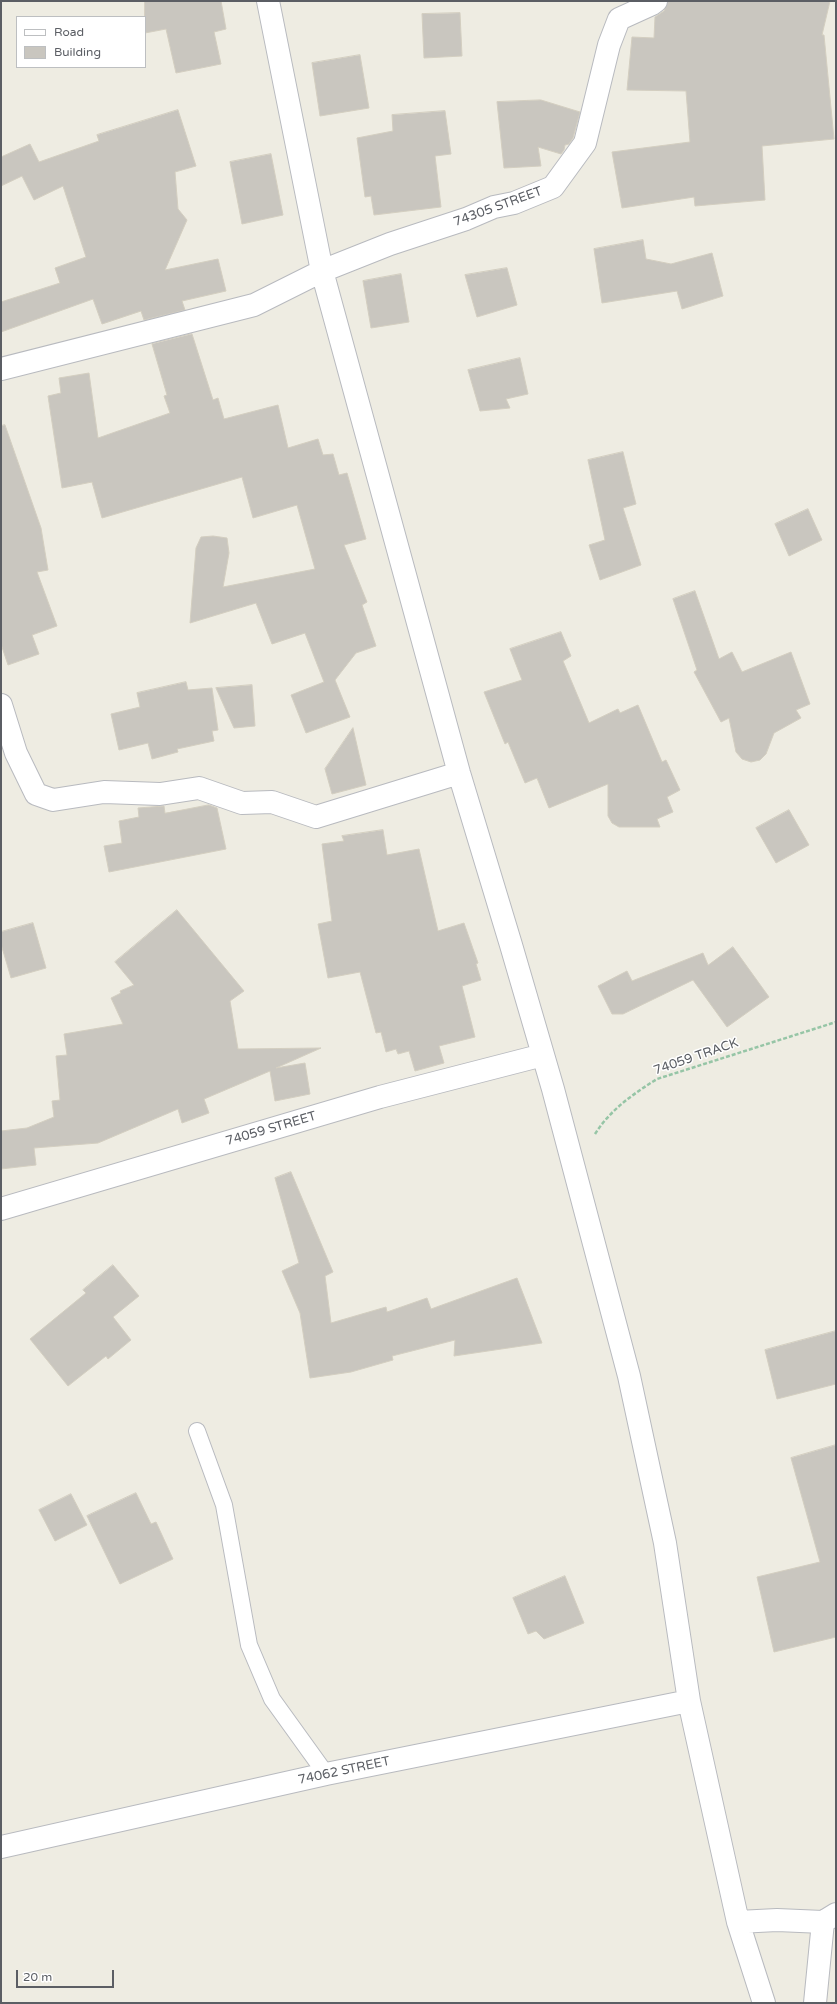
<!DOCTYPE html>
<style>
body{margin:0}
#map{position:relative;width:837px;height:2004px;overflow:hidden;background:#eeece2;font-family:"Varela Round",sans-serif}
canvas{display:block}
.frame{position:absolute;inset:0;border:2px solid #5b5e64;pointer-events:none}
.legend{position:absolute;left:16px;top:16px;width:130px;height:52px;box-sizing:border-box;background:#fff;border:1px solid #bdbfc1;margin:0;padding:5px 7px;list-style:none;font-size:12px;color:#5b5e64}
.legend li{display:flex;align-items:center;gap:8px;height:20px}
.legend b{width:20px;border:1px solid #bdbfc1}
.scale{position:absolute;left:16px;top:1970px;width:98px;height:18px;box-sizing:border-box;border:2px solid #5b5e64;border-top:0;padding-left:5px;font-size:12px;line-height:14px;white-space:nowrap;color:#5b5e64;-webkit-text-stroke:3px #fff;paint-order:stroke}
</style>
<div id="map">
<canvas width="837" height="2004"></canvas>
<div class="frame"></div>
<ul class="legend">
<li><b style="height:5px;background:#fff"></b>Road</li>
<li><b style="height:11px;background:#c9c6bf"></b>Building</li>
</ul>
<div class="scale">20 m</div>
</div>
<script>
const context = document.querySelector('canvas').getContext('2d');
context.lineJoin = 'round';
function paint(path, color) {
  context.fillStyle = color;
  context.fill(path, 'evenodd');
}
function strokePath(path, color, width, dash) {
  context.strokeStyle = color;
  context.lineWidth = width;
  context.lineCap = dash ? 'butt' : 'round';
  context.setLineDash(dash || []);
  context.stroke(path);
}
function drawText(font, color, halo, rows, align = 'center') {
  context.font = font + ' "Varela Round",sans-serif';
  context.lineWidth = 3;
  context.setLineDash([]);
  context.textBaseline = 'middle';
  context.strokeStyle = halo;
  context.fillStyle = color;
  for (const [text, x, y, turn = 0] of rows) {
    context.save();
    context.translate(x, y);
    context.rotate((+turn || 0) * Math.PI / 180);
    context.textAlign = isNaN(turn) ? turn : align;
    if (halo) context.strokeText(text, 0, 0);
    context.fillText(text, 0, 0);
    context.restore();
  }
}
const building = new Path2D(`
 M 145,1 L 221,1 L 226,29 L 214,32 L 221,64 L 176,73 L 166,29 L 145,33 Z
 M 668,1 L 830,1 L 822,35 L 824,35 L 834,139 L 762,146 L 765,200 L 695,206 L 694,197 L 622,208 L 612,152 L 690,142 L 686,91 L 627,90 L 632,37 L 654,38 L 655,17 L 664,11 Z
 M 460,13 L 462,56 L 424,58 L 422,14 Z
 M 360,55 L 369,108 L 320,116 L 312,63 Z
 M 541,100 L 580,112 L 573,138 L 569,144 L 565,145 L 564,150 L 561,154 L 538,147 L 541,166 L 504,168 L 497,102 Z
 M 178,110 L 196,166 L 175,172 L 178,209 L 187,220 L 165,270 L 218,259 L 226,291 L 182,301 L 185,310 L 144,320 L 141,311 L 102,324 L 93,299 L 1,332 L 1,302 L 60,283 L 55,268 L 86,257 L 63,186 L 34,200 L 22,176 L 1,186 L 1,157 L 30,144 L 39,162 L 99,141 L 97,135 Z
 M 445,111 L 451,154 L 435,156 L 441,207 L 374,215 L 371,196 L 365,197 L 357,138 L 393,131 L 392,115 Z
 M 271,154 L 283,215 L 242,224 L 230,162 Z
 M 643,240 L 646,259 L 671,264 L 712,253 L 723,296 L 682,309 L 677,291 L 602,303 L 594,249 Z
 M 507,268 L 517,305 L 477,317 L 465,275 Z
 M 401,274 L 409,322 L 371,328 L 363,281 Z
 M 192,334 L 213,400 L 218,398 L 224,419 L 278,405 L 288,448 L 318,439 L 323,455 L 333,454 L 339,475 L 347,473 L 366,539 L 344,545 L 367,602 L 362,605 L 376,646 L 356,653 L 335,680 L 350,717 L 306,733 L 291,695 L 324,682 L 305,633 L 272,644 L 256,603 L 190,623 L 196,548 L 201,537 L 213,536 L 227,538 L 229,553 L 223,587 L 315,569 L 297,505 L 253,518 L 242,477 L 102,518 L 92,482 L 62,488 L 48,396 L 61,393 L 59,378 L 89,373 L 98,438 L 170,413 L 164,396 L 167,395 L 152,344 Z
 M 520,358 L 528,394 L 506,399 L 510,408 L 480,411 L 468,370 Z
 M 5,425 L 41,528 L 48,570 L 37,572 L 57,626 L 32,635 L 39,654 L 8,665 L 1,644 L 1,426 Z
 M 623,452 L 636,504 L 623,508 L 641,565 L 600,580 L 589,545 L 605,540 L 588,460 Z
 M 808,509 L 822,540 L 789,556 L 775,524 Z
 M 695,591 L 719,659 L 732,652 L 742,672 L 791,652 L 810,704 L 796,710 L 801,718 L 774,733 L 766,754 L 760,760 L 751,762 L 742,759 L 736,752 L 729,718 L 721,722 L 694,672 L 697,670 L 673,599 Z
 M 561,632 L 571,656 L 563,661 L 589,723 L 618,709 L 620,713 L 638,705 L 662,762 L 666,760 L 680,790 L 667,797 L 673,812 L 657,819 L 660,827 L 619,827 L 612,823 L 608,816 L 608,784 L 549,808 L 537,778 L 525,783 L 508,742 L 505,744 L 484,692 L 522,680 L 510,649 Z
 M 186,682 L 188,690 L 212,688 L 218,730 L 212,731 L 214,741 L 177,749 L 178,752 L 152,759 L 148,743 L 119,750 L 111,714 L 140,707 L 137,693 Z
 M 252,685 L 255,726 L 234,728 L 216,688 Z
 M 353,728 L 366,785 L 332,794 L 325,769 Z
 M 209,805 L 217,808 L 226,849 L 109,872 L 104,846 L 122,843 L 119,821 L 139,817 L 138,808 L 164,806 L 165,813 Z
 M 789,810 L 809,845 L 776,863 L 756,828 Z
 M 383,830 L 387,855 L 419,849 L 438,931 L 464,923 L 478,963 L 476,964 L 481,980 L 462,986 L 475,1037 L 439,1046 L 444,1063 L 415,1071 L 409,1051 L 398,1054 L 396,1049 L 386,1052 L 381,1032 L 376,1033 L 360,972 L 328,978 L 318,924 L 332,921 L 322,844 L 344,841 L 342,836 Z
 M 177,910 L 244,991 L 230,1001 L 238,1049 L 321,1048 L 276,1068 L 305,1063 L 310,1094 L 275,1101 L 270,1071 L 204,1099 L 209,1113 L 182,1123 L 178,1109 L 98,1143 L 34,1148 L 36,1165 L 1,1169 L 1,1131 L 27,1128 L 54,1117 L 52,1101 L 60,1100 L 56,1056 L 67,1055 L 64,1034 L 123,1024 L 111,998 L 121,993 L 120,991 L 134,985 L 115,962 Z
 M 33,923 L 46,968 L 11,978 L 1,944 L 1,932 Z
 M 733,947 L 769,997 L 727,1027 L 693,980 L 623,1014 L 612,1014 L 598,986 L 627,971 L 632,981 L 703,953 L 708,965 Z
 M 291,1172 L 333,1272 L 325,1276 L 331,1323 L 386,1307 L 387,1312 L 427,1298 L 431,1309 L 517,1278 L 542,1343 L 454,1356 L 455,1340 L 392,1356 L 393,1360 L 351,1372 L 310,1378 L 300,1313 L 282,1271 L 299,1263 L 275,1178 Z
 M 113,1265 L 139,1296 L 113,1317 L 131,1340 L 108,1359 L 106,1356 L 68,1386 L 30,1339 L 86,1293 L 83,1290 Z
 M 836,1331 L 836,1384 L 777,1399 L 765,1350 Z
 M 836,1445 L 836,1637 L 774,1652 L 757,1577 L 820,1562 L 791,1458 Z
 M 136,1493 L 151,1524 L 156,1522 L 173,1559 L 120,1584 L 87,1516 Z
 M 71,1494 L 87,1525 L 55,1541 L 39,1510 Z
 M 565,1576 L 584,1623 L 544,1639 L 536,1631 L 528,1634 L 513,1598 Z`);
const path = new Path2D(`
 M 595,1134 C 610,1110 633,1094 657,1079 L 836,1022`);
const service = new Path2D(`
 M 197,1431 L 224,1505 L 249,1645 L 272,1699 L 326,1774`);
const minor = new Path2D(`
 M 268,1 L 322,271 L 459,773 L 511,945 L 553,1089 L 629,1376 L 665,1543 L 689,1701 L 738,1922 L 764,2003
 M 1,369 L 254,305 L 322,271 L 390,244 L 466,219 L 494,207 L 514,203 L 553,187 L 585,143 L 609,45 L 619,19 L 652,4 L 656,1
 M 1,705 L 16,753 L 36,794 L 53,800 L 104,792 L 160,794 L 199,788 L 242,803 L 272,802 L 316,817 L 459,773
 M 1,1209 L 380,1097 L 543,1055
 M 1,1847 L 326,1774 L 689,1701
 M 738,1922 L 777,1920 L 823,1922 L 836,1914
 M 815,2003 L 823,1922`);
const streetNames = [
 ["74305 STREET",498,207,-20],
 ["74059 TRACK",696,1057,-19],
 ["74059 STREET",271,1129,-16],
 ["74062 STREET",344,1771,-12]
];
paint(building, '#c9c6bf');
strokePath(building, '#d3cec0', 1);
strokePath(service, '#b8babf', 18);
strokePath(minor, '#b8babf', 24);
strokePath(path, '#96c5a6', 2.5, [4, 2]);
strokePath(service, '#fff', 16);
strokePath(minor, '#fff', 22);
drawText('13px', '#5b5e64', '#fff', streetNames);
</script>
